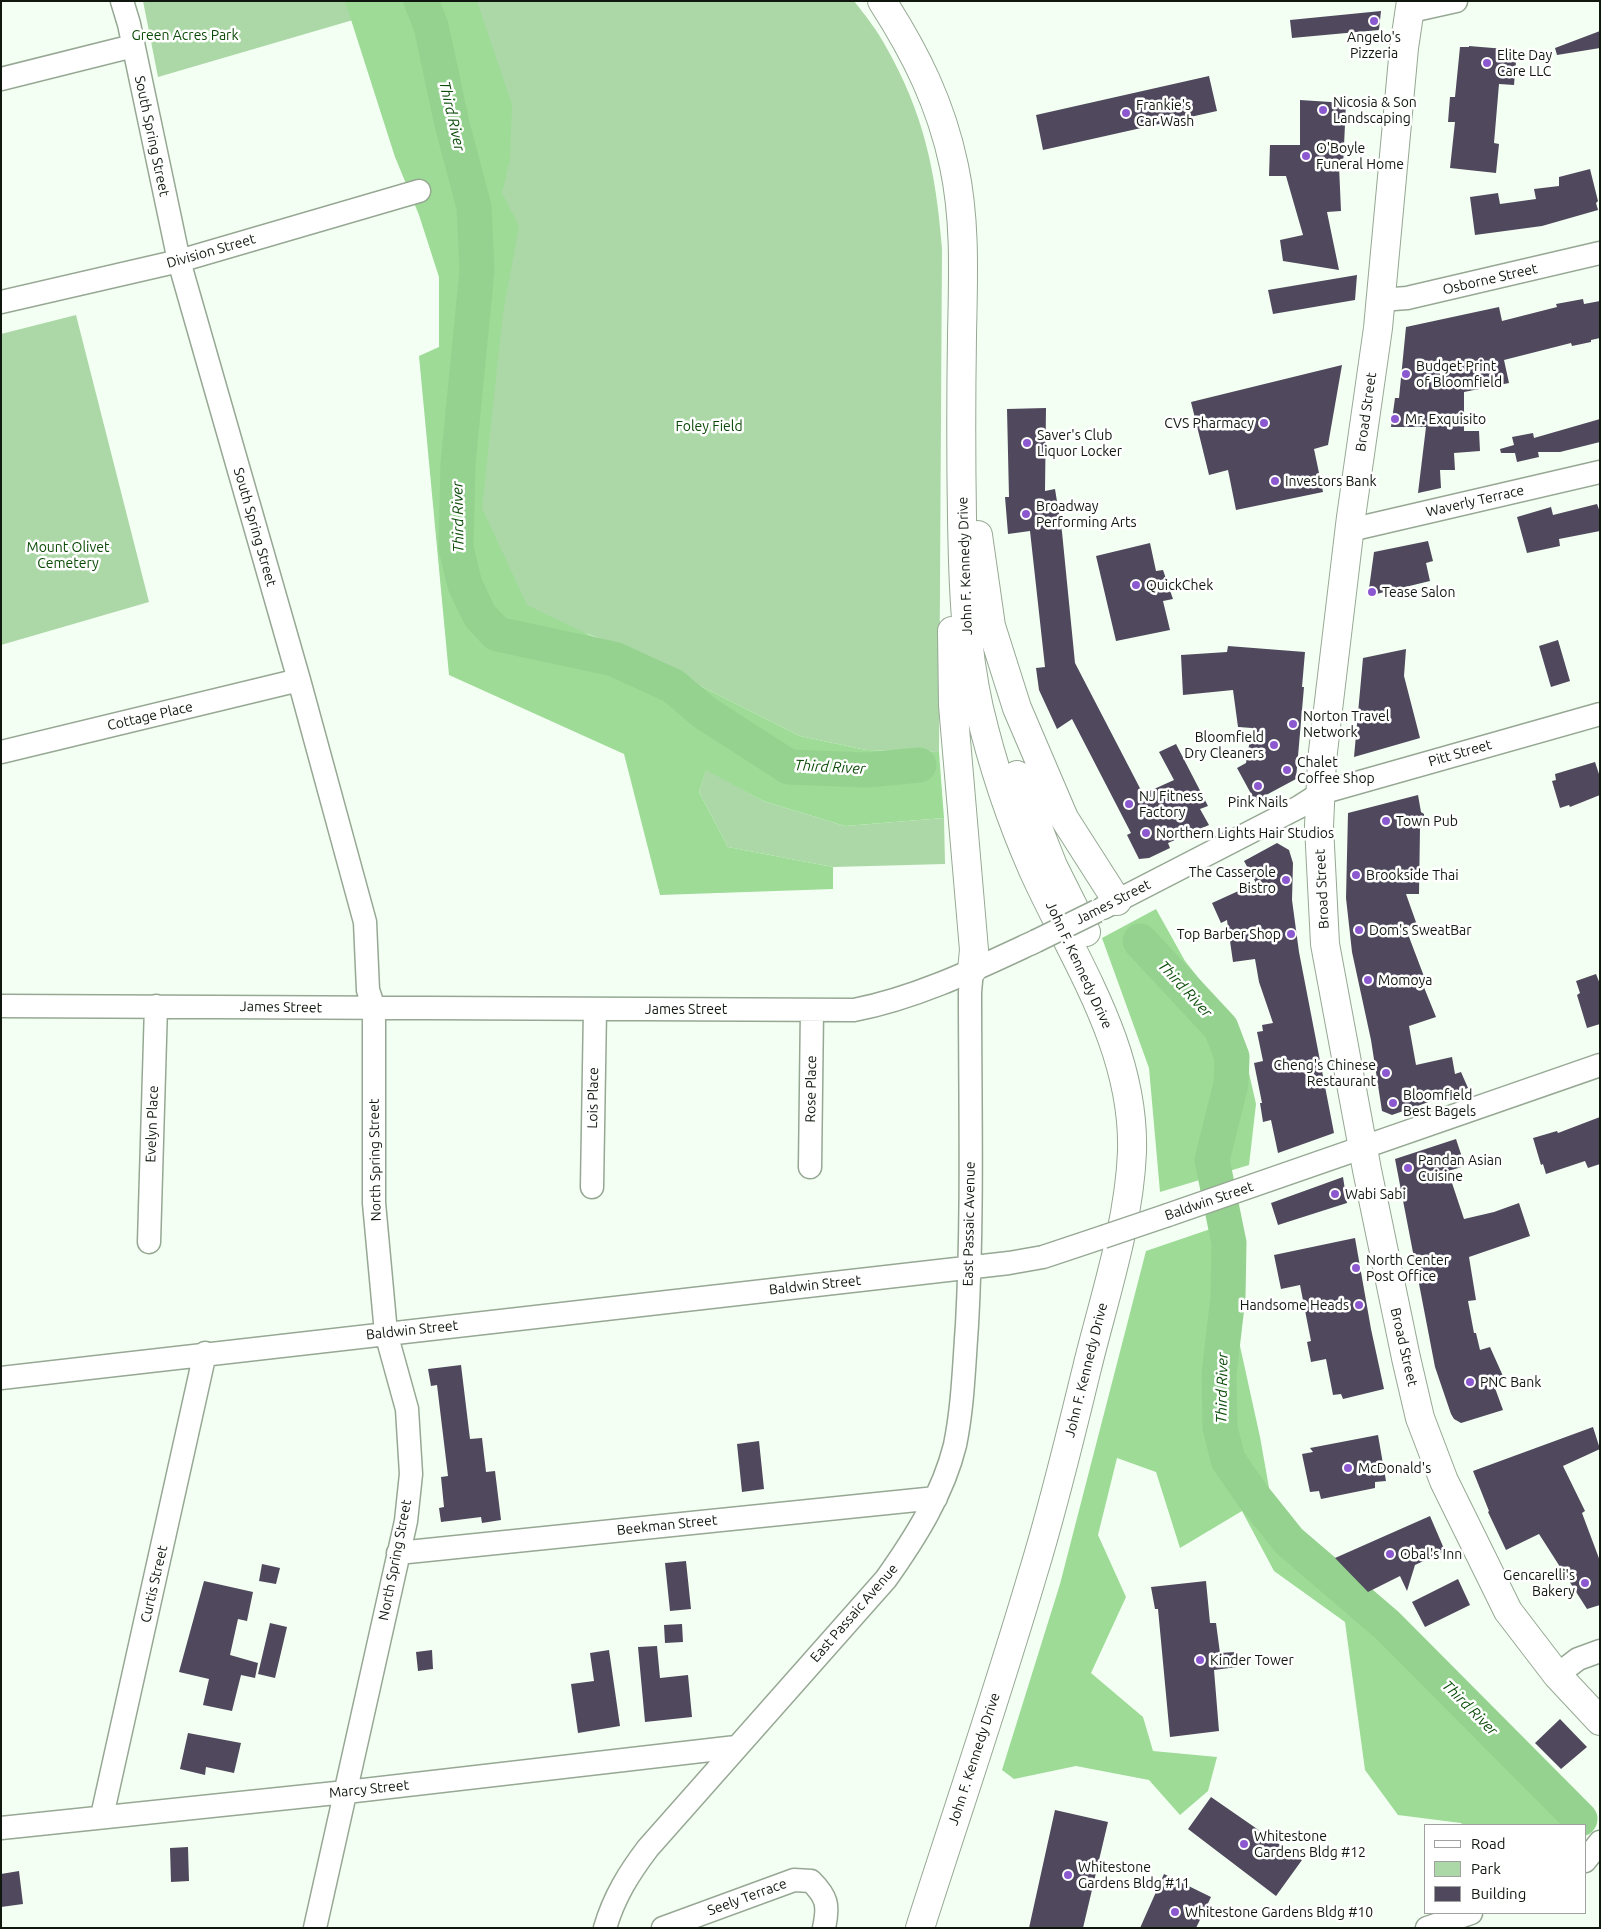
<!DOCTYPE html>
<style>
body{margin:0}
#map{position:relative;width:1601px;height:1929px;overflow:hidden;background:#f3fff2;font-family:Ubuntu,sans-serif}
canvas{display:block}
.frame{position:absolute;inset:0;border:2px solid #10170f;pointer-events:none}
.legend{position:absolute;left:1424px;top:1824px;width:162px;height:90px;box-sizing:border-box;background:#fff;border:1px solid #9fa29f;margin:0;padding:6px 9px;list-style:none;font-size:15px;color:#10170f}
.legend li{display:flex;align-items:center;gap:10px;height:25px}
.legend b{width:25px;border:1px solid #9fa29f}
</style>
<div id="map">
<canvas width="1601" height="1929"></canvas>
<div class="frame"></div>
<ul class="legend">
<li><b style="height:6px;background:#fff"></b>Road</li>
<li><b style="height:14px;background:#acd8a7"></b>Park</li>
<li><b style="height:14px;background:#50495d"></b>Building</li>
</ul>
</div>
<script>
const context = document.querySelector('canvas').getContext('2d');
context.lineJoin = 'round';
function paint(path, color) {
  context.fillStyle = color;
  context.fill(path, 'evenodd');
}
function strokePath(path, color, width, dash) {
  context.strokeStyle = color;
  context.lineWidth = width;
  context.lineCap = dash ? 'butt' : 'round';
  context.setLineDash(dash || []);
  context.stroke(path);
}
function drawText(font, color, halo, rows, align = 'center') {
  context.font = font + ' Ubuntu,sans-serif';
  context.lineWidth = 5;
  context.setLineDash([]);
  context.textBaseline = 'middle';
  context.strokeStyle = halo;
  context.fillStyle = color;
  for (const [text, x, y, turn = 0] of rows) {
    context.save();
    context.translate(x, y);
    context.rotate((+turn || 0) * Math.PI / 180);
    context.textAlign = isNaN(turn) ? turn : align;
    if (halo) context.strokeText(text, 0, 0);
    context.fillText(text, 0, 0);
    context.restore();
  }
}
const green = new Path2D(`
 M 143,1 L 350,1 L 353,20 L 158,77 Z
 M 423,1 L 854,1 C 865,15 877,30 885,45 C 924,113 936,172 942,249 L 939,752 L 866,750 L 800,736 L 629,650 L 588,634 L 492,624 Z
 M 76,315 L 149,602 L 1,645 L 1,334 Z
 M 706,769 L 763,801 L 845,826 L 944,818 L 945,864 L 833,867 L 728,847 L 699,792 Z`);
const forest = new Path2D(`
 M 345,1 L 477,1 L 512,105 L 510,159 L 502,193 L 519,226 L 503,314 L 482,508 L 527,605 L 587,634 L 629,650 L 800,736 L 866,750 L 939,752 L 944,818 L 845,826 L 763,801 L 706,770 L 699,792 L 728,847 L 833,867 L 833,889 L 660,895 L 624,754 L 449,675 L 419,356 L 439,347 L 439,277 L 419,215 L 395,157 Z
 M 1156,909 L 1185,961 L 1239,1029 L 1256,1104 L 1249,1165 L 1160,1192 L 1149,1068 L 1102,938 Z
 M 1234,1221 L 1238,1337 L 1260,1437 L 1271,1499 L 1371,1603 L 1576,1801 L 1584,1825 L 1463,1825 L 1461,1823 L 1398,1815 L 1365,1770 L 1345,1622 L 1274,1571 L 1242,1511 L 1180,1548 L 1156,1472 L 1117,1458 L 1098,1535 L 1126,1597 L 1091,1673 L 1143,1717 L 1153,1751 L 1217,1757 L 1208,1791 L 1180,1815 L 1149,1780 L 1076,1766 L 1014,1779 L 1002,1770 L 1060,1584 L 1146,1251 Z`);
const river = new Path2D(`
 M 421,1 L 431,26 L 452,124 L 474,207 L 477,270 L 458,464 L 456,548 L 465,585 L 480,616 L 497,634 L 614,659 L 673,686 L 705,713 L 789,767 L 867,770 L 919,765
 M 1140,941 L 1221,1028 L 1232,1057 L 1231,1084 L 1212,1160 L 1229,1243 L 1228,1297 L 1219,1374 L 1220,1427 L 1228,1460 L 1253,1496 L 1289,1541 L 1387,1625 L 1580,1819`);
const building = new Path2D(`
 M 1381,11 L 1379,30 L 1292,38 L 1290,20 Z
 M 1600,31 L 1600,48 L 1557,55 L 1555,48 Z
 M 1469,46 L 1517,50 L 1514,85 L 1499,84 L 1494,143 L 1499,144 L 1496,173 L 1450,168 L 1455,122 L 1448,122 L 1450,97 L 1455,97 L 1460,47 L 1469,47 Z
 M 1209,76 L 1217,111 L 1043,150 L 1036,115 Z
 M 1300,100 L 1346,103 L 1343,167 L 1339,166 L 1341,211 L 1327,212 L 1339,270 L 1283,261 L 1280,240 L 1303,235 L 1286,176 L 1269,176 L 1270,145 L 1300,145 Z
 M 1590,169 L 1598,201 L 1596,203 L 1598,210 L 1542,226 L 1475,235 L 1470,197 L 1498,193 L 1500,204 L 1536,199 L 1534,189 L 1559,186 L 1559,177 Z
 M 1357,275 L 1355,300 L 1273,314 L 1268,290 Z
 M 1583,299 L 1584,304 L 1600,301 L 1600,338 L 1591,340 L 1591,342 L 1572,346 L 1571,343 L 1504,360 L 1509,383 L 1464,392 L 1464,431 L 1479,431 L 1480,451 L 1454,453 L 1455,470 L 1440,470 L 1441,488 L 1418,493 L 1426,427 L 1391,427 L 1395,398 L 1399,398 L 1406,327 L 1499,307 L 1502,321 L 1557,307 L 1556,304 Z
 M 1342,365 L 1328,445 L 1314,449 L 1323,492 L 1236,510 L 1228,470 L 1209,475 L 1191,402 Z
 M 1046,408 L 1045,491 L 1055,489 L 1062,532 L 1075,663 L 1143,794 L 1174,780 L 1159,752 L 1176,744 L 1208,806 L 1200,809 L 1209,825 L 1168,843 L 1170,848 L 1149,858 L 1139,859 L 1127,835 L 1131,833 L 1072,719 L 1057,729 L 1039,690 L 1036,668 L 1045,667 L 1030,531 L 1008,534 L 1005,497 L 1009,497 L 1007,409 Z
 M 1600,419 L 1600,442 L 1560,452 L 1538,452 L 1539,457 L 1517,462 L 1515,453 L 1501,453 L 1500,449 L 1514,445 L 1512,437 L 1533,433 L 1534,438 Z
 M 1597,504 L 1600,512 L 1600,531 L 1559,539 L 1560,546 L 1527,553 L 1517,517 L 1551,507 L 1553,515 Z
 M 1428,541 L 1433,561 L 1426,563 L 1430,581 L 1368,596 L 1374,552 Z
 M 1150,543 L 1156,571 L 1163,570 L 1173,599 L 1163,601 L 1170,630 L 1116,641 L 1096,556 Z
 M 1558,640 L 1570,681 L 1551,687 L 1539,646 Z
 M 1228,646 L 1305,652 L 1302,687 L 1304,687 L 1296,779 L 1255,801 L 1237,768 L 1246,763 L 1252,728 L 1238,727 L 1233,690 L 1183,695 L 1181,655 L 1227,652 Z
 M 1406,649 L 1404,676 L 1420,738 L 1354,757 L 1363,658 Z
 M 1595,762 L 1600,777 L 1600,795 L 1570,807 L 1569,805 L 1560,808 L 1552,781 L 1556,780 L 1555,774 Z
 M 1418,795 L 1421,812 L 1424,814 L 1424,828 L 1420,828 L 1419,894 L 1406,894 L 1417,925 L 1406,929 L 1425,979 L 1421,980 L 1436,1017 L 1409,1026 L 1416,1065 L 1452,1057 L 1455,1074 L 1461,1072 L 1468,1088 L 1392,1115 L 1382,1111 L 1371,1040 L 1352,952 L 1346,898 L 1348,813 Z
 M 1277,843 L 1289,850 L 1293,863 L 1292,900 L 1299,952 L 1334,1133 L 1278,1153 L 1271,1120 L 1263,1122 L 1260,1103 L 1262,1103 L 1254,1063 L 1263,1061 L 1257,1032 L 1263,1031 L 1262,1025 L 1273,1023 L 1259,982 L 1255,959 L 1233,962 L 1227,920 L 1221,923 L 1212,903 L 1256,883 L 1244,861 Z
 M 1596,974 L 1600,984 L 1600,1024 L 1587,1028 L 1577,995 L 1580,993 L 1576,981 Z
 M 1600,1117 L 1600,1164 L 1588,1168 L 1585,1161 L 1546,1174 L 1543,1164 L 1541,1165 L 1533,1138 L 1557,1131 L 1558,1133 Z
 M 1456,1139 L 1465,1166 L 1448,1171 L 1464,1219 L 1494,1212 L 1519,1203 L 1530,1236 L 1469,1257 L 1476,1300 L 1468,1301 L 1474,1333 L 1476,1333 L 1480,1350 L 1490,1347 L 1503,1376 L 1499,1378 L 1502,1385 L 1495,1388 L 1503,1410 L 1461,1423 L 1454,1419 L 1451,1414 L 1435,1367 L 1395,1159 Z
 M 1343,1177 L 1347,1203 L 1278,1225 L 1271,1203 Z
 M 1355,1238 L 1371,1329 L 1384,1389 L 1343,1399 L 1341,1394 L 1333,1395 L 1326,1359 L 1311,1362 L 1307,1342 L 1311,1341 L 1300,1285 L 1281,1289 L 1274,1255 Z
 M 461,1365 L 470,1439 L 482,1438 L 486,1472 L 495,1471 L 501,1520 L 482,1523 L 481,1517 L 441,1522 L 439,1508 L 444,1507 L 441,1477 L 448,1476 L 437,1385 L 431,1386 L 428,1369 Z
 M 1593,1427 L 1600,1449 L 1563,1466 L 1585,1511 L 1582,1513 L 1600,1561 L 1600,1605 L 1587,1609 L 1539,1534 L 1506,1550 L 1488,1512 L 1489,1511 L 1473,1471 Z
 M 1378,1435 L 1386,1481 L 1375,1482 L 1375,1488 L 1321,1499 L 1319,1491 L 1310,1492 L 1302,1454 L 1313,1452 L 1310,1448 Z
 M 759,1441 L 764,1489 L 742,1492 L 737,1444 Z
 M 1430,1516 L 1445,1551 L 1415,1565 L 1407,1591 L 1400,1576 L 1368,1592 L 1335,1558 Z
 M 686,1561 L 691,1609 L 670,1611 L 665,1563 Z
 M 262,1564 L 280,1568 L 276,1584 L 259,1581 Z
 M 1458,1579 L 1470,1605 L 1425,1627 L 1412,1602 Z
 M 204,1581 L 253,1592 L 247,1621 L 238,1619 L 230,1655 L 258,1663 L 255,1678 L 241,1675 L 232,1711 L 203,1705 L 209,1679 L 179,1672 Z
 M 1206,1581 L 1210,1623 L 1216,1623 L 1220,1653 L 1235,1652 L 1237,1667 L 1214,1670 L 1219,1731 L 1170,1737 L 1158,1609 L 1155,1609 L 1151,1587 Z
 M 270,1623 L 287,1627 L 275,1678 L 258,1674 Z
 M 682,1624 L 683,1642 L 665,1643 L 664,1625 Z
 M 657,1646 L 660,1678 L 688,1675 L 692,1717 L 645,1722 L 638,1647 Z
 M 432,1650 L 433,1669 L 418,1671 L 416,1652 Z
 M 609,1650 L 620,1726 L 578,1733 L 571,1684 L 594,1681 L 590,1653 Z
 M 1560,1719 L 1587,1747 L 1561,1769 L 1535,1743 Z
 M 188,1733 L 241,1743 L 234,1773 L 206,1767 L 205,1775 L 180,1769 Z
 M 1211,1797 L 1302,1860 L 1276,1896 L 1188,1829 Z
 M 1055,1810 L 1108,1822 L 1083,1928 L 1029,1928 Z
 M 188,1847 L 189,1881 L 171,1882 L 170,1848 Z
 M 19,1871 L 23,1904 L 1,1907 L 1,1874 Z
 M 1164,1874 L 1211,1897 L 1196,1928 L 1140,1928 Z`);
const street = new Path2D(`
 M 122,1 L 129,24 L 179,261 L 299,680 L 365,922 L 368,990 L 374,1008 L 374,1203 L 386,1333 L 407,1409 L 411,1474 L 406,1521 L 315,1928
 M 1411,11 L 1456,1
 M 1,79 L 133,46
 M 1380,300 L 1407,298 L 1600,253
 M 1,302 L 179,261 L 419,191
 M 1350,530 L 1600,472
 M 1,752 L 299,680
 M 1103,908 L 1299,807 L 1321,793 L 1600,714
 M 1,1006 L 854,1010 C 917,998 978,968 1036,941
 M 810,1167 L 812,1010
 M 592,1187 L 595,1009
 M 1168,1215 L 1600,1065
 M 149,1242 L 156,1006
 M 1,1378 L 1009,1263 L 1043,1257 L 1103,1237
 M 398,1553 L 936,1498
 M 1557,1675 L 1578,1659 L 1600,1651
 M 102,1816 L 205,1353
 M 1,1828 L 355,1791 L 736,1747
 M 1585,1861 L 1600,1842
 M 605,1928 C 614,1897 629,1873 648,1848 L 886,1579 C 915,1538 943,1494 955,1445 C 963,1406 964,1365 967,1325 C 973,1214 970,1103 970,992 L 972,970
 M 663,1928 L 794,1880 L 811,1881 C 827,1897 829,1905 824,1928
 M 1427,1928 L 1471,1913`);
const secondary = new Path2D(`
 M 882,1 C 916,54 941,104 954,166 C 966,222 963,280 962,336 C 961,397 961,457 962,518 C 963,581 965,646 979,708 C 992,763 1010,818 1033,870 C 1074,961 1135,1047 1132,1152 C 1129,1225 1104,1298 1087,1368 C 1070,1437 1054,1505 1033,1573 C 998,1692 958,1809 920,1928
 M 978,535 L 991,626 L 1017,708 L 1064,818 L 1117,901
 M 952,631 L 953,705 L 974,950 L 972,970
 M 1017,775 L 1053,866 L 1086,932`);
const primary = new Path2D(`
 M 1411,1 L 1404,48 L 1378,328 L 1351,517 L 1322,760 L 1319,826 L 1325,944 L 1367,1170 L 1406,1358 L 1420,1418 L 1444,1481 L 1508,1611 L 1557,1675 L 1600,1721`);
const streetBridge = new Path2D(`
 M 1036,941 L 1097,911
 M 1103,1237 L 1168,1215`);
const markers = [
 [1374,21,5,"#8c58d0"],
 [1487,63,5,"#8c58d0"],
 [1323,110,5,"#8c58d0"],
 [1126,113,5,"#8c58d0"],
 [1306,156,5,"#8c58d0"],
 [1406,374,5,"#8c58d0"],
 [1395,419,5,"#8c58d0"],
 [1264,423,5,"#8c58d0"],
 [1027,443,5,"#8c58d0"],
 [1275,481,5,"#8c58d0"],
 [1026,514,5,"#8c58d0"],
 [1136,585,5,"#8c58d0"],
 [1372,592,5,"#8c58d0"],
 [1293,724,5,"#8c58d0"],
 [1274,745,5,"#8c58d0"],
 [1287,770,5,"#8c58d0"],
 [1258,786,5,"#8c58d0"],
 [1129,804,5,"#8c58d0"],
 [1386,821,5,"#8c58d0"],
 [1146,833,5,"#8c58d0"],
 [1356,875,5,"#8c58d0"],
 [1286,880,5,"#8c58d0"],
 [1359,930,5,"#8c58d0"],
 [1291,934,5,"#8c58d0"],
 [1368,980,5,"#8c58d0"],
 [1386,1073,5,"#8c58d0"],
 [1393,1103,5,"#8c58d0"],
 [1408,1168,5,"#8c58d0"],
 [1335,1194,5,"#8c58d0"],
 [1356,1268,5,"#8c58d0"],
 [1359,1305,5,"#8c58d0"],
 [1470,1382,5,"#8c58d0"],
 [1348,1468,5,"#8c58d0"],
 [1390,1554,5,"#8c58d0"],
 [1585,1583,5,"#8c58d0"],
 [1200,1660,5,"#8c58d0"],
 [1244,1844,5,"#8c58d0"],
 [1068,1875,5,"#8c58d0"],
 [1175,1912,5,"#8c58d0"]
];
const parkNames = [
 ["Green Acres Park",185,35],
 ["Foley Field",709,426],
 ["Mount Olivet",68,547],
 ["Cemetery",68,563]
];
const poiNames = [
 ["Angelo's",1374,37,"center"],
 ["Pizzeria",1374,53,"center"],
 ["Elite Day",1497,55],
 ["Care LLC",1497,71],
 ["Nicosia & Son",1333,102],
 ["Landscaping",1333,118],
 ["Frankie's",1136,105],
 ["Car Wash",1136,121],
 ["O'Boyle",1316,148],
 ["Funeral Home",1316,164],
 ["Budget Print",1416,366],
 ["of Bloomfield",1416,382],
 ["Mr. Exquisito",1405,419],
 ["CVS Pharmacy",1254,423,"right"],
 ["Saver's Club",1037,435],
 ["Liquor Locker",1037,451],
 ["Investors Bank",1285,481],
 ["Broadway",1036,506],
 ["Performing Arts",1036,522],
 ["QuickChek",1146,585],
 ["Tease Salon",1382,592],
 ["Norton Travel",1303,716],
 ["Network",1303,732],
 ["Bloomfield",1264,737,"right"],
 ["Dry Cleaners",1264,753,"right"],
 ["Chalet",1297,762],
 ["Coffee Shop",1297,778],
 ["NJ Fitness",1139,796],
 ["Factory",1139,812],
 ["Pink Nails",1258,802,"center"],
 ["Town Pub",1396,821],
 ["Northern Lights Hair Studios",1156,833],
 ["The Casserole",1276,872,"right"],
 ["Bistro",1276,888,"right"],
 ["Brookside Thai",1366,875],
 ["Dom's SweatBar",1369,930],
 ["Top Barber Shop",1281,934,"right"],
 ["Momoya",1378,980],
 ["Cheng's Chinese",1376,1065,"right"],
 ["Restaurant",1376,1081,"right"],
 ["Bloomfield",1403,1095],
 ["Best Bagels",1403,1111],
 ["Pandan Asian",1418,1160],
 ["Cuisine",1418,1176],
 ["Wabi Sabi",1345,1194],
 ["North Center",1366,1260],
 ["Post Office",1366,1276],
 ["Handsome Heads",1349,1305,"right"],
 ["PNC Bank",1480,1382],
 ["McDonald's",1358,1468],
 ["Obal's Inn",1400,1554],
 ["Gencarelli's",1575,1575,"right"],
 ["Bakery",1575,1591,"right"],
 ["Kinder Tower",1210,1660],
 ["Whitestone",1254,1836],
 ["Gardens Bldg #12",1254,1852],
 ["Whitestone",1078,1867],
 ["Gardens Bldg #11",1078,1883],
 ["Whitestone Gardens Bldg #10",1185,1912]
];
const streetNames = [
 ["South Spring Street",152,136,78],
 ["Division Street",211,251,-16],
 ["Osborne Street",1490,279,-13],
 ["Broad Street",1366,412,-82],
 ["Waverly Terrace",1475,501,-13],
 ["South Spring Street",255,527,74],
 ["John F. Kennedy Drive",965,566,-92],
 ["Cottage Place",150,716,-13],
 ["Pitt Street",1460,753,-16],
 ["Broad Street",1322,889,-93],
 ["James Street",1113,902,-27],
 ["John F. Kennedy Drive",1079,965,65],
 ["James Street",281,1007,1],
 ["James Street",686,1009],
 ["Rose Place",811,1089,-89],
 ["Lois Place",593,1098,-89],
 ["Evelyn Place",152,1124,-88],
 ["North Spring Street",375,1160,-91],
 ["Baldwin Street",1209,1201,-19],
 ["East Passaic Avenue",969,1224,-89],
 ["Baldwin Street",815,1285,-6],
 ["Baldwin Street",412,1330,-6],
 ["Broad Street",1404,1347,77],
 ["John F. Kennedy Drive",1086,1370,-76],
 ["Beekman Street",667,1525,-6],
 ["North Spring Street",395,1560,-79],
 ["Curtis Street",154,1584,-77],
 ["East Passaic Avenue",854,1613,-49],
 ["John F. Kennedy Drive",974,1759,-72],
 ["Marcy Street",369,1789,-6],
 ["Seely Terrace",747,1897,-20]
];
const waterNames = [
 ["Third River",452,116,77],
 ["Third River",458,517,-91],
 ["Third River",830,767,3],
 ["Third River",1185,989,47],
 ["Third River",1222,1388,-89],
 ["Third River",1470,1708,45]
];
paint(green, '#acd8a7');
paint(forest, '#9ddb97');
strokePath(river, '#95d28f', 35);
paint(building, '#50495d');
strokePath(street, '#96a894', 25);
strokePath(secondary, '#96a894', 30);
strokePath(primary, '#96a894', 30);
strokePath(street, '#fff', 22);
strokePath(secondary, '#fff', 28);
strokePath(primary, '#fff', 28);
strokePath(streetBridge, '#96a894', 25, []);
strokePath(streetBridge, '#fff', 22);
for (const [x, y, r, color] of markers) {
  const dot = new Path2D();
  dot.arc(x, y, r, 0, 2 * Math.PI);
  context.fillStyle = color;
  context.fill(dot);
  strokePath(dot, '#fff', 2);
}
drawText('14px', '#0a4a06', '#fff', parkNames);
drawText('14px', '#10170f', '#fff', poiNames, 'left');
drawText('14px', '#10170f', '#fff', streetNames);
drawText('italic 15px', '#0f4e0c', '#fff', waterNames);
</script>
